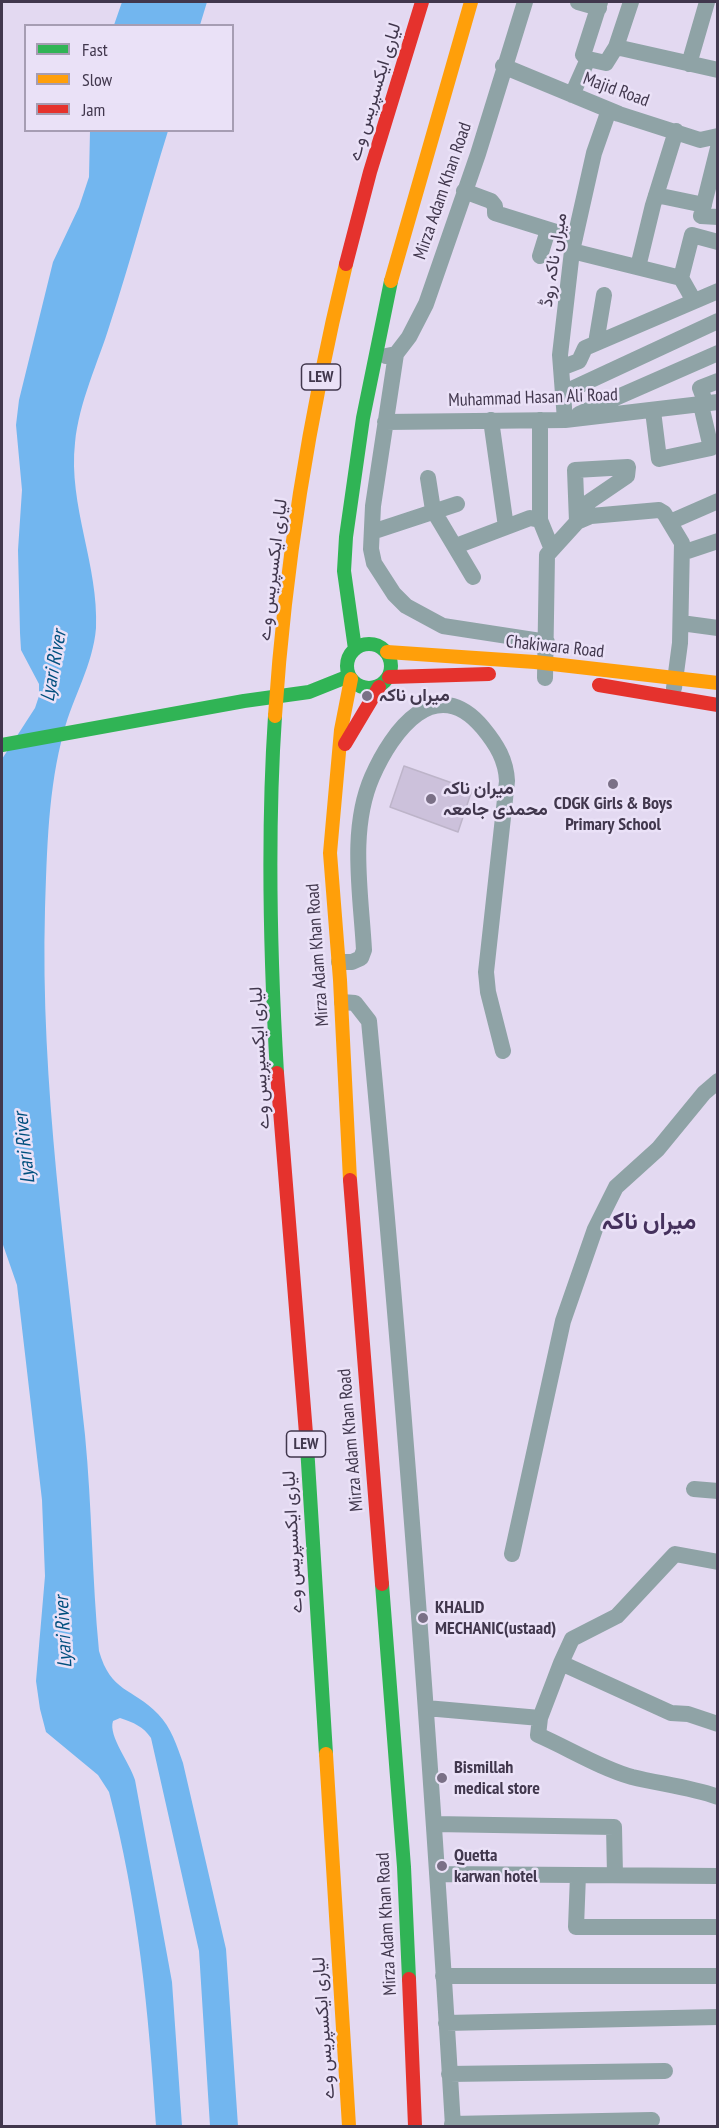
<!DOCTYPE html>
<meta charset="utf-8">
<style>
body{margin:0}
#map{position:relative;width:719px;height:2128px;overflow:hidden;background:#e3d9f1;font-family:"PT Sans Narrow",sans-serif}
canvas{display:block}
.frame{position:absolute;inset:0;border:3px solid #41374d;pointer-events:none}
.legend{position:absolute;left:24px;top:24px;width:210px;height:108px;box-sizing:border-box;background:#eae1f7;border:2px solid #a69db3;margin:0;padding:8px 10px;list-style:none;font-size:18px;color:#41374d}
.legend li{display:flex;align-items:center;gap:12px;height:30px}
.legend b{width:30px;border:2px solid #a69db3}
</style>
<div id="map">
<canvas width="719" height="2128"></canvas>
<div class="frame"></div>
<ul class="legend">
<li><b style="height:8px;background:#30b455"></b>Fast</li>
<li><b style="height:8px;background:#ff9f0a"></b>Slow</li>
<li><b style="height:8px;background:#e5322d"></b>Jam</li>
</ul>
</div>
<script>
const context = document.querySelector('canvas').getContext('2d');
context.lineJoin = 'round';
function paint(path, color) {
  context.fillStyle = color;
  context.fill(path, 'evenodd');
}
function strokePath(path, color, width, dash) {
  context.strokeStyle = color;
  context.lineWidth = width;
  context.lineCap = dash ? 'butt' : 'round';
  context.setLineDash(dash || []);
  context.stroke(path);
}
function drawText(font, color, halo, rows, align = 'center') {
  context.font = font + ' "PT Sans Narrow",Vazirmatn,sans-serif';
  context.lineWidth = 5;
  context.setLineDash([]);
  context.textBaseline = 'middle';
  context.strokeStyle = halo;
  context.fillStyle = color;
  for (const [text, x, y, turn = 0] of rows) {
    context.save();
    context.translate(x, y);
    context.rotate((+turn || 0) * Math.PI / 180);
    context.textAlign = isNaN(turn) ? turn : align;
    if (halo) context.strokeText(text, 0, 0);
    context.fillText(text, 0, 0);
    context.restore();
  }
}
const water = new Path2D(`
 M 122,2 L 207,2 L 200,25 L 114,25 Z
 M 90,131 L 168,131 C 148,195 131,260 110,324 C 98,363 79,402 75,443 C 68,505 99,566 96,628 C 93,665 73,697 64,731 C 48,788 47,850 45,909 C 40,1085 67,1260 85,1435 C 92,1507 92,1579 99,1651 C 111,1693 132,1687 158,1714 C 171,1727 177,1746 183,1763 L 226,1949 L 238,2126 L 210,2126 L 199,1951 L 151,1738 C 143,1726 134,1723 120,1718 L 113,1721 C 108,1736 130,1763 135,1780 L 172,1982 L 182,2126 L 156,2126 C 149,2014 138,1901 109,1792 L 98,1775 L 46,1732 L 40,1709 L 36,1681 L 45,1576 L 42,1500 L 17,1285 L 2,1242 L 2,759 L 35,708 L 39,696 L 39,684 L 21,650 L 20,633 L 18,550 L 22,490 L 16,425 L 19,400 L 53,262 L 79,207 L 89,177 Z`);
const building = new Path2D(`
 M 404,766 L 472,790 L 458,832 L 390,807 Z`);
const street = new Path2D(`
 M 578,2 L 599,8
 M 600,2 L 583,55 L 588,59 L 606,63 L 616,47 L 718,70
 M 616,47 L 631,2
 M 689,64 L 707,2
 M 503,66 L 619,114 L 700,140 L 718,136
 M 572,95 L 588,59
 M 718,148 L 701,216 L 718,217
 M 464,191 L 491,201 L 495,206 L 495,213 L 575,238
 M 656,195 L 704,205
 M 572,251 L 681,278 L 694,301
 M 540,256 L 548,230
 M 638,267 L 653,205 L 676,131
 M 681,278 L 692,235 L 718,242
 M 596,343 L 604,295
 M 396,354 L 373,506 L 371,549 L 374,563 L 394,594 L 406,606 L 443,626 L 547,642
 M 386,356 L 396,354 L 409,337 L 426,304 L 478,154 L 525,2
 M 561,368 L 579,361 L 585,348 L 718,291
 M 563,393 L 718,321
 M 706,404 L 700,388 L 718,381
 M 653,411 L 659,459 L 711,448 L 701,405
 M 579,414 L 718,353
 M 491,420 L 506,527
 M 540,420 L 540,520 L 551,547
 M 565,420 L 560,355 L 572,251 L 594,153 L 609,110
 M 385,422 L 565,420 L 718,402
 M 428,478 L 433,510 L 473,577
 M 577,522 L 591,516 L 659,510 L 664,513 L 682,543 L 680,643 L 674,688
 M 670,522 L 718,501
 M 372,532 L 457,504
 M 456,546 L 530,518 L 540,520
 M 682,553 L 718,541
 M 681,623 L 718,628
 M 545,678 L 547,555 L 577,522 L 575,470 L 628,467 L 627,476 L 577,510
 M 339,962 L 352,962 L 361,958 L 364,950 C 361,894 349,830 372,777 C 392,731 436,671 483,728 C 497,745 506,760 507,781 L 486,972 L 488,992 L 503,1051
 M 342,1002 L 355,1003 L 369,1021 C 404,1389 431,1757 453,2126
 M 694,1489 L 718,1491
 M 512,1554 L 563,1321 L 595,1229 L 616,1187 L 658,1149 L 704,1093 L 718,1081
 M 561,1663 L 572,1639 L 617,1616 L 675,1554 L 718,1562
 M 426,1708 L 540,1718 L 538,1735 C 568,1748 600,1768 632,1777 C 660,1784 690,1787 718,1797
 M 540,1718 L 561,1663 L 671,1713 L 688,1714 L 718,1724
 M 434,1824 L 614,1827 L 615,1875
 M 437,1874 L 718,1876
 M 578,1875 L 576,1927 L 718,1927
 M 443,1976 L 718,1976
 M 446,2023 L 718,2017
 M 449,2074 L 665,2071
 M 452,2124 L 652,2120`);
const fast = new Path2D(`
 M347 666a22 22 0 1 1 44 0a22 22 0 1 1-44 0Z
 M 355,649 L 344,571 L 346,537 L 363,418 L 391,281
 M 275,716 C 267,835 270,954 277,1073
 M 2,745 L 244,701 L 309,692 L 349,676
 M 307,1446 L 326,1754
 M 382,1584 L 404,1867 L 409,1979`);
const slow = new Path2D(`
 M 391,281 L 471,2
 M 387,652 L 535,662 L 718,683
 M 275,716 C 285,564 310,412 346,264
 M 350,1180 L 340,980 L 330,853 L 341,730 L 351,679
 M 326,1754 L 349,2126`);
const jam = new Path2D(`
 M 346,264 L 370,172 L 422,2
 M 389,677 L 489,674
 M 599,685 L 718,705
 M 345,744 L 379,687
 M 277,1073 L 307,1446
 M 350,1180 L 382,1584
 M 409,1979 L 415,2126`);
const markers = [
 [367,696,6,"#7a7086"],
 [613,784,6,"#7a7086"],
 [431,799,6,"#7a7086"],
 [423,1618,6,"#7a7086"],
 [442,1778,6,"#7a7086"],
 [442,1866,6,"#7a7086"]
];
const shields = [
 [321,377,39],
 [306,1444,39]
];
const shieldNames = [
 ["LEW",321,377],
 ["LEW",306,1444]
];
const streetNames = [
 ["Majid Road",616,90,20],
 ["لیاری ایکسپریس وے",375,92,-73],
 ["Mirza Adam Khan Road",443,191,-71],
 ["میراں ناکہ روڈ",554,260,-81],
 ["Muhammad Hasan Ali Road",533,398,-2],
 ["لیاری ایکسپریس وے",273,570,-83],
 ["Chakiwara Road",555,647,6],
 ["Mirza Adam Khan Road",318,955,-94],
 ["لیاری ایکسپریس وے",260,1058,-93],
 ["Mirza Adam Khan Road",351,1440,-95],
 ["لیاری ایکسپریس وے",293,1542,-93],
 ["Mirza Adam Khan Road",387,1924,-93],
 ["لیاری ایکسپریس وے",324,2028,-94]
];
const poiNames = [
 ["میراں ناکہ",379,696],
 ["میران ناکہ",443,789],
 ["محمدی جامعہ",443,810],
 ["CDGK Girls & Boys",613,804,"center"],
 ["Primary School",613,825,"center"],
 ["KHALID",435,1608],
 ["MECHANIC(ustaad)",435,1629],
 ["Bismillah",454,1768],
 ["medical store",454,1789],
 ["Quetta",454,1856],
 ["karwan hotel",454,1877]
];
const waterNames = [
 ["Lyari River",54,666,-80],
 ["Lyari River",25,1148,-96],
 ["Lyari River",64,1632,-93]
];
const districtNames = [
 ["میراں ناکہ",649,1222]
];
paint(water, '#72b6ef');
paint(building, '#ccc1db');
strokePath(building, '#bdb4c9', 1.5);
strokePath(street, '#8fa3a6', 16);
strokePath(fast, '#30b455', 14);
strokePath(slow, '#ff9f0a', 14);
strokePath(jam, '#e5322d', 14);
for (const [x, y, r, color] of markers) {
  const dot = new Path2D();
  dot.arc(x, y, r, 0, 2 * Math.PI);
  context.fillStyle = color;
  context.fill(dot);
  strokePath(dot, '#eae1f7', 2);
}
for (const [x, y, w] of shields) {
  const box = new Path2D();
  box.roundRect(x - w / 2, y - 13, w, 26, 4.5);
  context.fillStyle = '#eae1f7';
  context.fill(box);
  strokePath(box, '#41374d', 1.5);
}
drawText('bold 16px', '#41374d', null, shieldNames);
drawText('18px', '#41374d', '#eae1f7', streetNames);
drawText('bold 18px', '#41374d', '#eae1f7', poiNames, 'left');
drawText('italic 20px', '#004f7e', '#eae1f7', waterNames);
drawText('bold 24px', '#45315d', '#eae1f7', districtNames);
</script>
